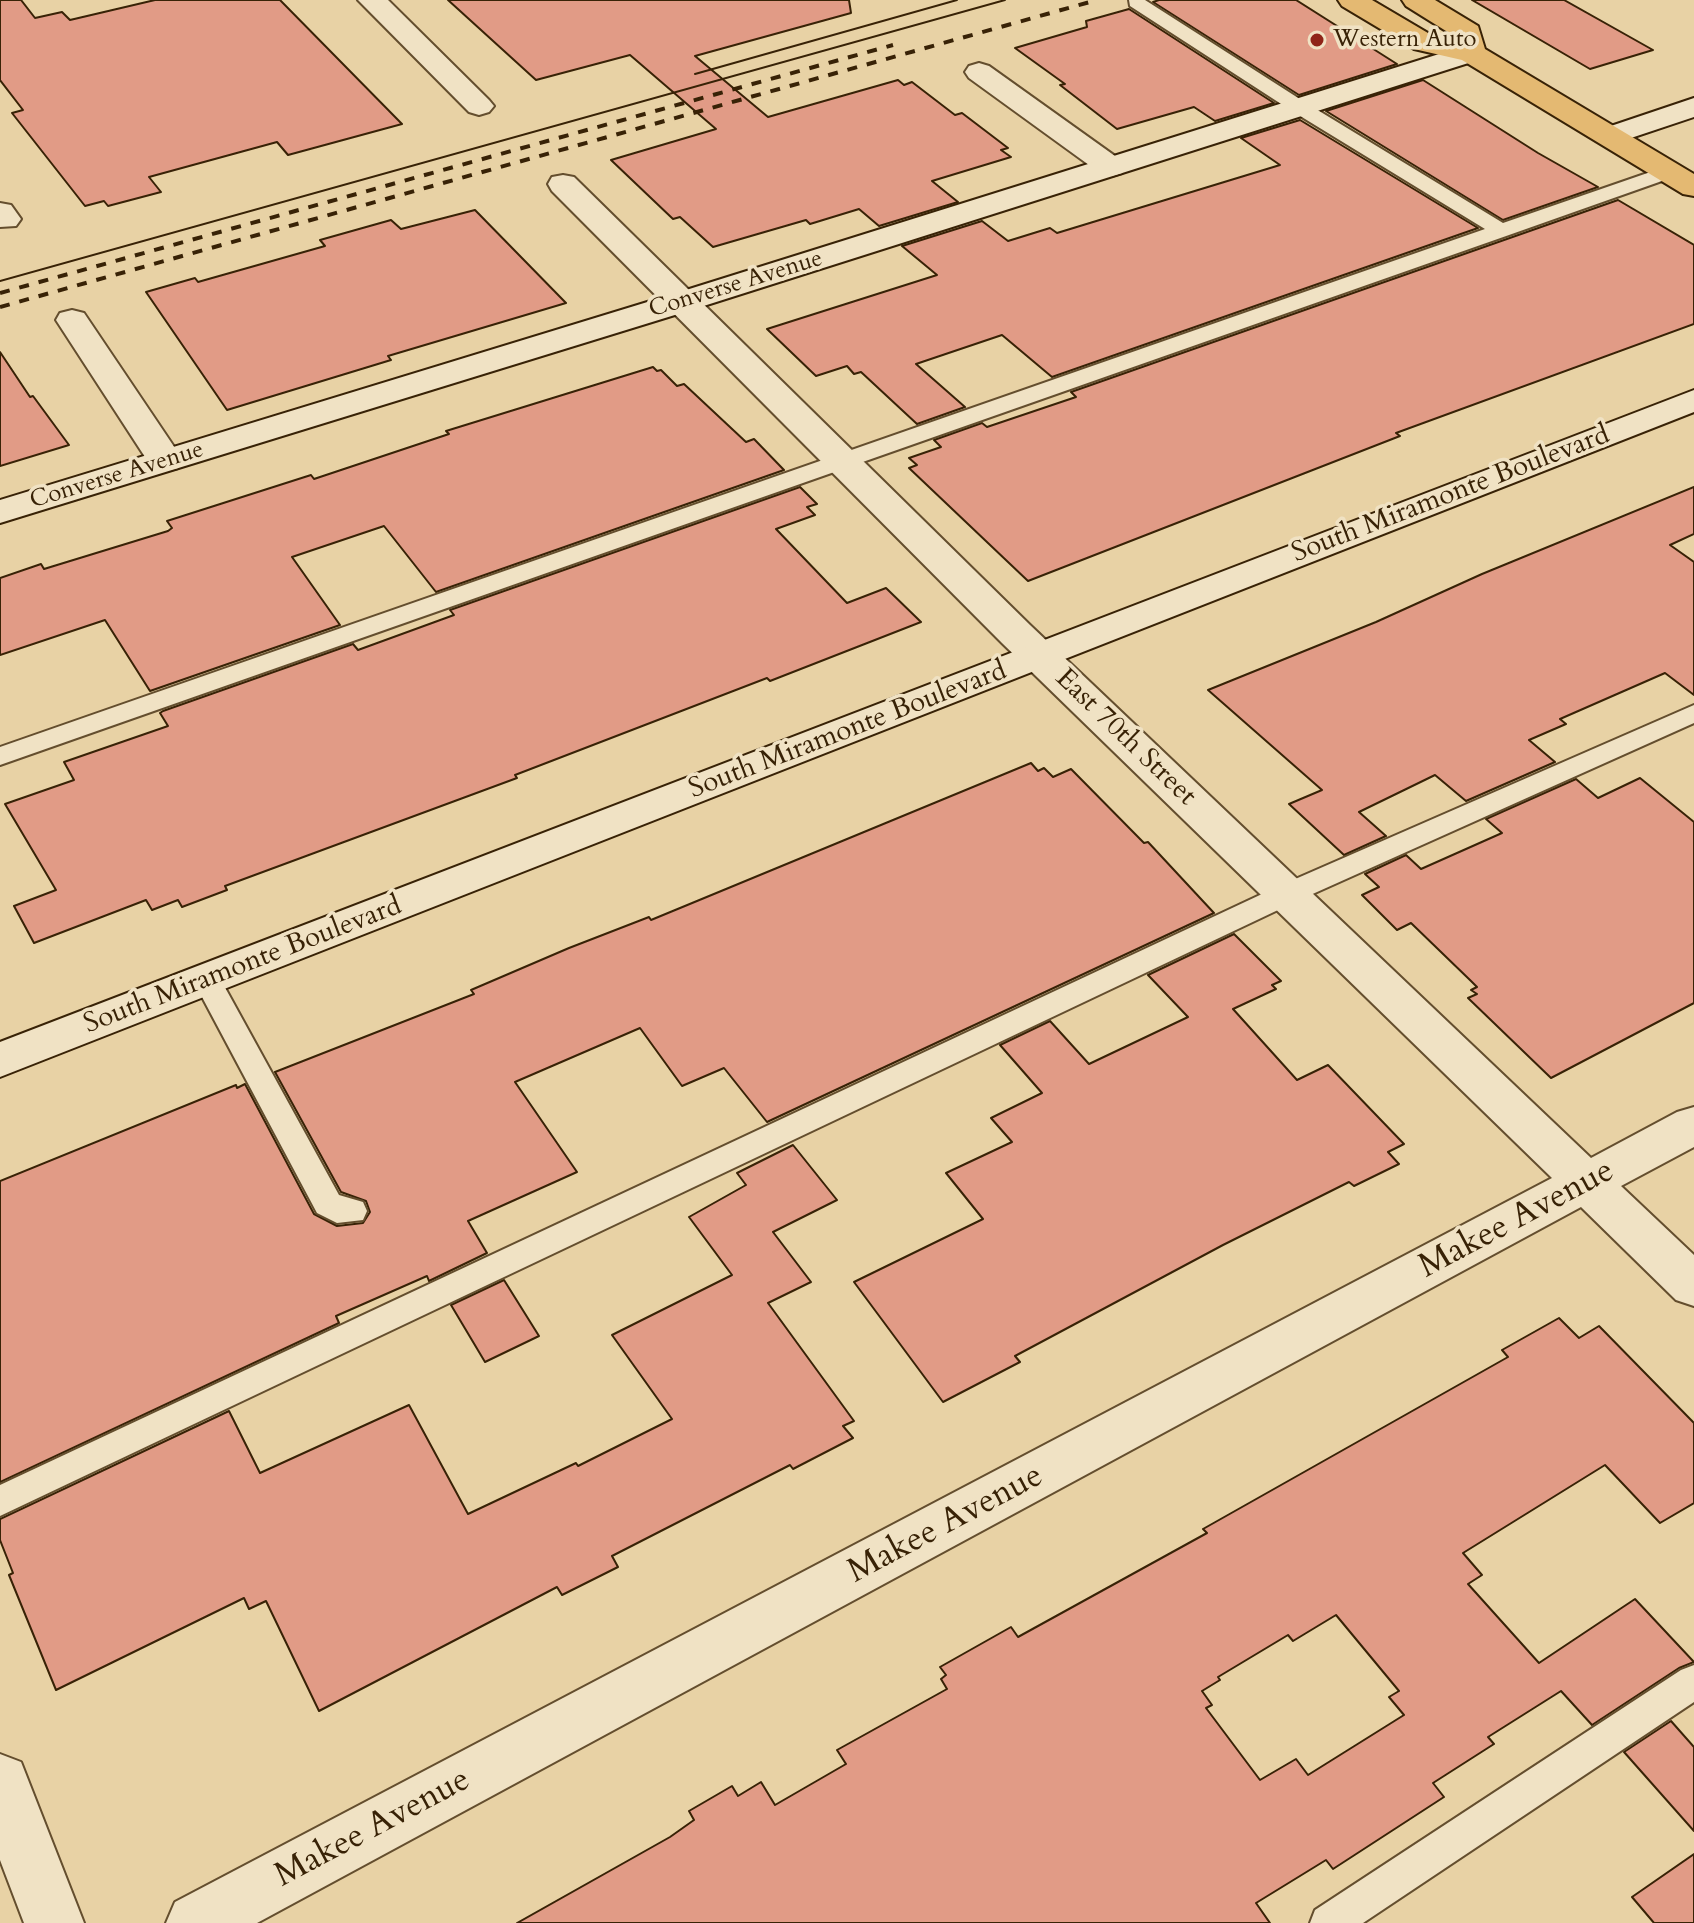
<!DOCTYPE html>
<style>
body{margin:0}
canvas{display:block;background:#e8d2a5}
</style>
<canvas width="1694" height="1923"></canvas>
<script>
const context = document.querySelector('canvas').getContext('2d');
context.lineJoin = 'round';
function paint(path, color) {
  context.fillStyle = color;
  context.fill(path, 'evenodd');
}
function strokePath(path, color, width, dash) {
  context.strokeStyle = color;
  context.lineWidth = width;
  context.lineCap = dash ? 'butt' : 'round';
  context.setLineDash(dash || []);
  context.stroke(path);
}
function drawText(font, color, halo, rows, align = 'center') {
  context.font = font + ' Cardo,serif';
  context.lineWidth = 7;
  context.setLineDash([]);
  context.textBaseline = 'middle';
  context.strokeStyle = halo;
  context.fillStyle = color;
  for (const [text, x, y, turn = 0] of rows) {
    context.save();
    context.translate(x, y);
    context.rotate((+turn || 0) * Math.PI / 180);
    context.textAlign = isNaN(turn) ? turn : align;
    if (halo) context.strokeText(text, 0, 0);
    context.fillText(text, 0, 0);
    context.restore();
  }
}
const building = new Path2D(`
 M 0,0 L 21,0 L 35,18 L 62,12 L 70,20 L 155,0 L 280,0 L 402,124 L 288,155 L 277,142 L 149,177 L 161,192 L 108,206 L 104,201 L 85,206 L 12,113 L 23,110 L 0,80 Z
 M 448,0 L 849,0 L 851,13 L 695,56 L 768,117 L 898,80 L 904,85 L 912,82 L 955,115 L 962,113 L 1008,148 L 1001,150 L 1011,157 L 932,181 L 958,202 L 879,226 L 859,209 L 810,224 L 806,220 L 713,247 L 680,217 L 673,219 L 611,160 L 716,129 L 630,55 L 536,80 Z
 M 1159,0 L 1296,0 L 1397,64 L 1299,95 L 1153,2 Z
 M 1472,0 L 1564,0 L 1653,50 L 1590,69 Z
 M 1129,9 L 1274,103 L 1215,121 L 1194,107 L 1117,129 L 1060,85 L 1065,84 L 1015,48 L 1087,27 L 1086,21 Z
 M 1423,80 L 1538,153 L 1598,187 L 1503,220 L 1326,111 Z
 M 1300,120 L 1478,228 L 1052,377 L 1002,335 L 916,364 L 965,407 L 917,424 L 861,372 L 854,374 L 847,366 L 816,376 L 767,329 L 937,275 L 902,246 L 982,221 L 1008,241 L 1050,228 L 1057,233 L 1280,165 L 1241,138 Z
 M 1618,200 L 1694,245 L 1694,324 L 1396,433 L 1400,436 L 1028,581 L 909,468 L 917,465 L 909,458 L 941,447 L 934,440 L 982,423 L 987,427 L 1076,397 L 1071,392 Z
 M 475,210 L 566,303 L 388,356 L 391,360 L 227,410 L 146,292 L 195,278 L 198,282 L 325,246 L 320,240 L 391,220 L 401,229 Z
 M 0,352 L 30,397 L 33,396 L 69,445 L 0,466 Z
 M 653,367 L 657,371 L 661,370 L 677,386 L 684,384 L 746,442 L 754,439 L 784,470 L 436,592 L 384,526 L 292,557 L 340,625 L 150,691 L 105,620 L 0,655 L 0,578 L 41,564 L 44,569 L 168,531 L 172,528 L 167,521 L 311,475 L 314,479 L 449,434 L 446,431 Z
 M 800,487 L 817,504 L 807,507 L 815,515 L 776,529 L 847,603 L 886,588 L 921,622 L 770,681 L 767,678 L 515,775 L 517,778 L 225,886 L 227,890 L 182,907 L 178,900 L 152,910 L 146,900 L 34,943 L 14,906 L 56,890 L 5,804 L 74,780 L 64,762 L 168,726 L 160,713 L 163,711 L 353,644 L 358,650 L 454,615 L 450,610 Z
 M 1694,487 L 1694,534 L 1670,545 L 1694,562 L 1694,695 L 1665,673 L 1560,719 L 1566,724 L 1529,740 L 1555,762 L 1466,801 L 1435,775 L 1359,812 L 1386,836 L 1344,855 L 1289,804 L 1322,790 L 1208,690 L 1376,622 L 1482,574 Z
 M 1031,763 L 1038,771 L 1044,768 L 1053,777 L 1071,769 L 1144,843 L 1148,842 L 1214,913 L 767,1122 L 724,1068 L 682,1086 L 640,1028 L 515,1082 L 577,1172 L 468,1221 L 487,1253 L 429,1281 L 427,1276 L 336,1316 L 339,1323 L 0,1482 L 0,1181 L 236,1085 L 237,1088 L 245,1084 L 314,1214 L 337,1226 L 363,1223 L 370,1212 L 366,1201 L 341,1192 L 275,1072 L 474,994 L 471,990 L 569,948 L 649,917 L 651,920 Z
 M 1640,778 L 1694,822 L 1694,1003 L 1551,1078 L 1468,998 L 1477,994 L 1471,990 L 1477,987 L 1471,981 L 1411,923 L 1397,930 L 1362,895 L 1379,887 L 1365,874 L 1406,855 L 1421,869 L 1502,833 L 1486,819 L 1576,779 L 1598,798 Z
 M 1234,934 L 1281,981 L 1272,985 L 1276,989 L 1233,1009 L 1297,1080 L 1328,1065 L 1404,1144 L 1388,1152 L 1399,1164 L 1354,1186 L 1349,1182 L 1223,1245 L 1015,1356 L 1020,1362 L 943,1402 L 854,1282 L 983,1219 L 946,1173 L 1012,1142 L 991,1118 L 1042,1093 L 1000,1045 L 1050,1021 L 1089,1064 L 1188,1017 L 1148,975 Z
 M 793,1145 L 837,1200 L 773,1232 L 811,1282 L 768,1303 L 854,1421 L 843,1426 L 853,1438 L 793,1469 L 790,1465 L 612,1556 L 618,1567 L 562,1595 L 557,1587 L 319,1711 L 266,1601 L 249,1609 L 244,1598 L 56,1690 L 9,1575 L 13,1573 L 0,1540 L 0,1519 L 229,1411 L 260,1473 L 409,1405 L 468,1514 L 576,1463 L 578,1466 L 672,1419 L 612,1335 L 732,1275 L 689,1217 L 746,1185 L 737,1173 Z
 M 504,1280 L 539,1336 L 485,1362 L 451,1305 Z
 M 1559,1318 L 1579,1338 L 1599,1326 L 1694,1423 L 1694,1503 L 1660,1523 L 1605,1465 L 1463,1553 L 1482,1575 L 1468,1584 L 1539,1663 L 1635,1599 L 1694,1662 L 1679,1668 L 1592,1725 L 1561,1691 L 1488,1737 L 1494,1744 L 1433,1783 L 1444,1797 L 1333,1869 L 1326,1860 L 1256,1903 L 1270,1923 L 517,1923 L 670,1837 L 694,1820 L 689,1811 L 732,1786 L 738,1796 L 761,1782 L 775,1805 L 846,1764 L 837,1750 L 947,1689 L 941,1679 L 946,1675 L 940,1667 L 1011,1627 L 1018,1637 L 1207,1533 L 1203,1529 L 1508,1357 L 1502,1350 ZM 1336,1615 L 1399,1691 L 1389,1697 L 1404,1715 L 1308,1775 L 1296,1759 L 1260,1780 L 1206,1708 L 1212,1705 L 1202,1691 L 1220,1680 L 1218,1677 L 1288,1635 L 1293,1641 Z
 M 1671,1721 L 1694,1747 L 1694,1831 L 1624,1752 Z
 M 1694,1854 L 1694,1923 L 1654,1923 L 1632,1897 Z`);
const lane = new Path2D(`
 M 1129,0 L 1145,0 L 1306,103 L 1503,223 L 1662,168 L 1676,168 L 1679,172 L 1676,176 L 1509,235 L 0,765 L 0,747 L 1485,229 L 1292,111 L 1130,6 Z
 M 1694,705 L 1694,723 L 1297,901 L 0,1516 L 0,1485 L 1277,887 Z
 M 207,970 L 217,973 L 339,1195 L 363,1202 L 367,1211 L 363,1220 L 337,1223 L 317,1213 L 193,980 L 197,973 Z
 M 1694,1665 L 1694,1702 L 1363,1923 L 1310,1923 L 1315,1910 L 1681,1670 Z`);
const street = new Path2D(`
 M 358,0 L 388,0 L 489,100 L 494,106 L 489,112 L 479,115 L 469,112 Z
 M 979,63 L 989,66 L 1122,161 L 1126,167 L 1122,173 L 1111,176 L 1100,173 L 969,78 L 965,72 L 969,66 Z
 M 563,175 L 574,177 L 1030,625 L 1591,1158 L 1677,1112 L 1694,1107 L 1694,1147 L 1621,1186 L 1694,1255 L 1694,1306 L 1676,1300 L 1581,1207 L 257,1923 L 166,1923 L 175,1902 L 1552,1178 L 1002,643 L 552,191 L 548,184 L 552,177 Z
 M 0,203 L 11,205 L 21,219 L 16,226 L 0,227 Z
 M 72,310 L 84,313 L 183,460 L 178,468 L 165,471 L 152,468 L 147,460 L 56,320 L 60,313 Z
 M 0,1754 L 21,1762 L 84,1923 L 24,1923 L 0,1860 Z`);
const secondary = new Path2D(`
 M 1471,44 L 1481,47 L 1485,53 L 1481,59 L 691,310 L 0,523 L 0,500 L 667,296 Z
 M 1694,98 L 1694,117 L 1610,145 L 1599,142 L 1595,136 L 1599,130 Z
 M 1694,390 L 1694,412 L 0,1077 L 0,1042 Z`);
const primary = new Path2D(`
 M 1338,0 L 1372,0 L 1433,36 L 1455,41 L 1454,36 L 1406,6 L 1402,0 L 1435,0 L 1478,26 L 1485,49 L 1694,174 L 1694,196 L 1683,194 L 1462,60 L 1414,49 L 1342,6 Z`);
const tram = new Path2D(`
 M 695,74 L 957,0
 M 0,281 L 1005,0`);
const rail = new Path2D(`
 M 0,293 L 893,45
 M 0,307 L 1097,0`);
const markers = [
 [1317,40,8,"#8f2418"]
];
const farPoinames = [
 ["Western Auto",1333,40]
];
const farStreetnames = [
 ["Converse Avenue",736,285,-17],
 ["Converse Avenue",117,476,-17]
];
const streetNames = [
 ["South Miramonte Boulevard",1451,495,-21],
 ["South Miramonte Boulevard",848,731,-21],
 ["East 70th Street",1125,738,44],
 ["South Miramonte Boulevard",243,966,-21]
];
const nearStreetnames = [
 ["Makee Avenue",1517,1220,-28],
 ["Makee Avenue",946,1525,-28],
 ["Makee Avenue",373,1829,-28]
];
paint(building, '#e19b86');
strokePath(building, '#382206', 2);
strokePath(lane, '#644e2e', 4);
strokePath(street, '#644e2e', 4);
strokePath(secondary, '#382206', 4);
strokePath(primary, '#382206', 4);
paint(lane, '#f0e2c4');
paint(street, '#f0e2c4');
paint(secondary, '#f0e2c4');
paint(primary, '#e4b972');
strokePath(tram, '#382206', 2);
strokePath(rail, '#382206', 4, [10, 10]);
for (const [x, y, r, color] of markers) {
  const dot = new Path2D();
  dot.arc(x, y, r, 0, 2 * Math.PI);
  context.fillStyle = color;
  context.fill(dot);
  strokePath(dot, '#f0e2c4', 3);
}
drawText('24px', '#382206', '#f0e2c4', farPoinames, 'left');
drawText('24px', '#382206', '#f0e2c4', farStreetnames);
drawText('28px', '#382206', '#f0e2c4', streetNames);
drawText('34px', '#382206', '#f0e2c4', nearStreetnames);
</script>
